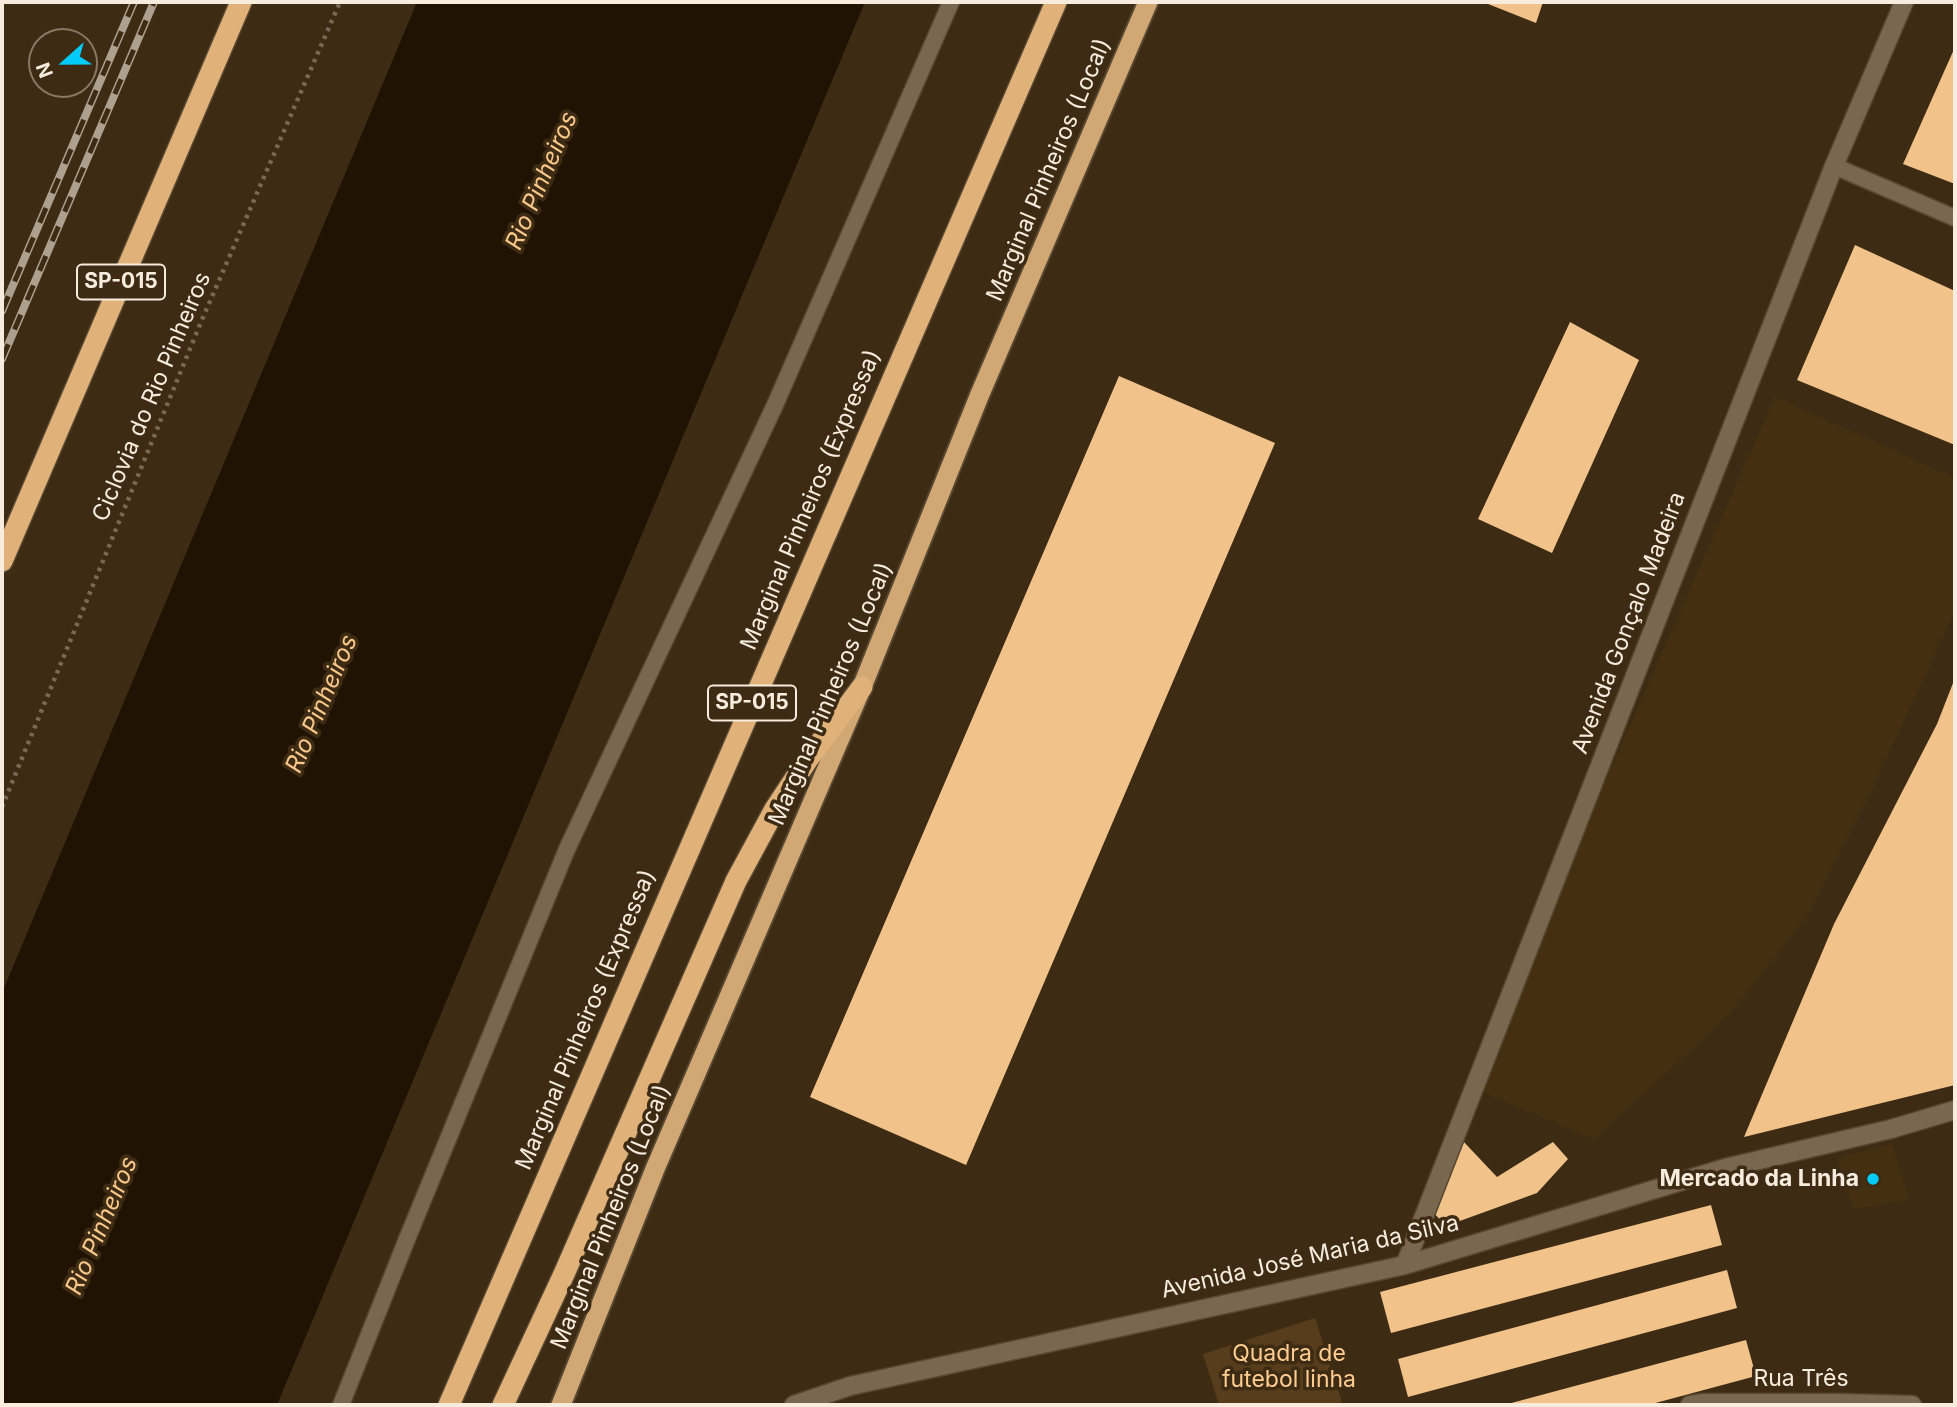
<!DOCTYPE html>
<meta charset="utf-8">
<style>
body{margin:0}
#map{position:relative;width:1957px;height:1407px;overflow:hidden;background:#3d2b14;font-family:Inter,sans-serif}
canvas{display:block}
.frame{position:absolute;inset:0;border:4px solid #f8ecde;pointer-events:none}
.north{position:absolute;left:28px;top:28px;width:70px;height:70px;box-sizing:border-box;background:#3d2b14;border:2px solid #887865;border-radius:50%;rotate:249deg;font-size:19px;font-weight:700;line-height:28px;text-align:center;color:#f8ecde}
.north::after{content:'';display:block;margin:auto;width:24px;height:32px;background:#02cbf9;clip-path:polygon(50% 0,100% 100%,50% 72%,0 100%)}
</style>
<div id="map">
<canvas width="1957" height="1407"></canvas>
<div class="frame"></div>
<div class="north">N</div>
</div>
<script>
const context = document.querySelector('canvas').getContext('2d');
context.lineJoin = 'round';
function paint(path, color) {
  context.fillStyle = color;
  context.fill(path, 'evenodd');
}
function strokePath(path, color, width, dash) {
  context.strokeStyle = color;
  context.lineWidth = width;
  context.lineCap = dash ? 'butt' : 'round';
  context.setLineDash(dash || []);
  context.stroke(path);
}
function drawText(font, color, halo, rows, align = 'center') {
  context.font = font + ' Inter,sans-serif';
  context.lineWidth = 7;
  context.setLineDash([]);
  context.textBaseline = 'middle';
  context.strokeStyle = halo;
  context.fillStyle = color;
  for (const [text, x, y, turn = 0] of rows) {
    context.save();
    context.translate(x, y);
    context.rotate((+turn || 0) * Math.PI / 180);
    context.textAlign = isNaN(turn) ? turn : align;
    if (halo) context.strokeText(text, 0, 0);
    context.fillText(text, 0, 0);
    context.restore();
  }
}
const built = new Path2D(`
 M 1775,397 L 1955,478 L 1955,611 L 1872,789 L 1808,915 L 1728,1016 L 1594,1139 L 1470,1087 Z
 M 1892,1144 L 1909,1200 L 1854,1209 L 1837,1158 Z`);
const green = new Path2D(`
 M 1315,1318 L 1342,1402 L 1333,1405 L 1219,1405 L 1203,1354 Z`);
const water = new Path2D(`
 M 417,2 L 865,2 L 277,1405 L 2,1405 L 2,993 Z`);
const building = new Path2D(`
 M 1483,2 L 1543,2 L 1536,23 Z
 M 1955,47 L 1955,184 L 1903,164 Z
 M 1855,245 L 1955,291 L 1955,445 L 1797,380 Z
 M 1570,322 L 1639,360 L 1552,553 L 1478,519 Z
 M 1119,376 L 1275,443 L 966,1165 L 810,1097 Z
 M 1955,678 L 1955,1085 L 1744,1137 L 1834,924 L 1937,724 Z
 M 1463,1141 L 1497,1177 L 1553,1142 L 1568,1159 L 1537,1193 L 1446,1226 L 1431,1210 Z
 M 1711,1205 L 1722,1245 L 1391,1333 L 1380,1292 Z
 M 1727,1270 L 1737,1308 L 1408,1397 L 1398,1359 Z
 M 1746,1340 L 1756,1376 L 1648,1405 L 1504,1405 Z`);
const path = new Path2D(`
 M 2,807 L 201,322 L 340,2`);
const service = new Path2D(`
 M 1834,166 L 1955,218
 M 341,1405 L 407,1239 L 567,849 L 775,405 L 951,2`);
const minor = new Path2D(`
 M 1405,1265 L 1834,166 L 1904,2
 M 794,1405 L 850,1386 L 1405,1265 L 1725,1168 L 1891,1129 L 1955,1110
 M 1690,1405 L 1704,1403 L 1841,1403 L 1912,1405`);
const trunk = new Path2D(`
 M 561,1405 L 655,1169 L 862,687 L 980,394 L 1148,2`);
const motorway = new Path2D(`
 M 2,561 L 241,2
 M 449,1405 L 1056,2
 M 503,1405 L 564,1274 L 736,881 L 775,809 L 808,759 L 862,687`);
const rail = new Path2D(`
 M 2,311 L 134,2
 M 2,359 L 154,2`);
const markers = [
 [1873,1179,7,"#02cbf9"]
];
const shields = [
 [121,282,88],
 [752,703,88]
];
const shieldNames = [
 ["SP-015",121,282],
 ["SP-015",752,703]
];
const streetNames = [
 ["Marginal Pinheiros (Local)",1049,170,-67],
 ["Ciclovia do Rio Pinheiros",152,397,-67],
 ["Marginal Pinheiros (Expressa)",811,500,-67],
 ["Avenida Gonçalo Madeira",1629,623,-69],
 ["Marginal Pinheiros (Local)",831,694,-67],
 ["Marginal Pinheiros (Expressa)",586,1020,-67],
 ["Marginal Pinheiros (Local)",611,1217,-68],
 ["Avenida José Maria da Silva",1310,1257,-13],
 ["Rua Três",1801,1379]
];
const poiNames = [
 ["Mercado da Linha",1859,1179]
];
const parkNames = [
 ["Quadra de",1289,1354],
 ["futebol linha",1289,1380]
];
const waterNames = [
 ["Rio Pinheiros",542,181,-67],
 ["Rio Pinheiros",322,704,-67],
 ["Rio Pinheiros",102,1226,-67]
];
paint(built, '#452f11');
paint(green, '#573d1b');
paint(water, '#201303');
paint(building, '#f1c38a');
strokePath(service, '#574630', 19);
strokePath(minor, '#574630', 21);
strokePath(trunk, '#574630', 23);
strokePath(motorway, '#574630', 24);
strokePath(path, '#796955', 4.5, [3.5, 5]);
strokePath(service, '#796750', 16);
strokePath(minor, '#796750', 18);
strokePath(trunk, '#d1a874', 19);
strokePath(motorway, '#e0b279', 21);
strokePath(rail, '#aea08e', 8);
strokePath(rail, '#3d2b14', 5, [16]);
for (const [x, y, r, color] of markers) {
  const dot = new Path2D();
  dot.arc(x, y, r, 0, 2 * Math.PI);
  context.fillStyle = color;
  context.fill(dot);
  strokePath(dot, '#3d2b14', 2.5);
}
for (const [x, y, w] of shields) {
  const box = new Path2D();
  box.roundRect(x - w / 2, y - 17.5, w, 35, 5);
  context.fillStyle = '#3d2b14';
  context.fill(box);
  strokePath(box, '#f8ecde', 2);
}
drawText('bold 21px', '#f8ecde', null, shieldNames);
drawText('23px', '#f8ecde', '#3d2b14', streetNames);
drawText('bold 23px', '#f8ecde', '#3d2b14', poiNames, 'right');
drawText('23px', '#ffcd90', '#3d2b14', parkNames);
drawText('italic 24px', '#f9c88a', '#3d2b14', waterNames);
</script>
